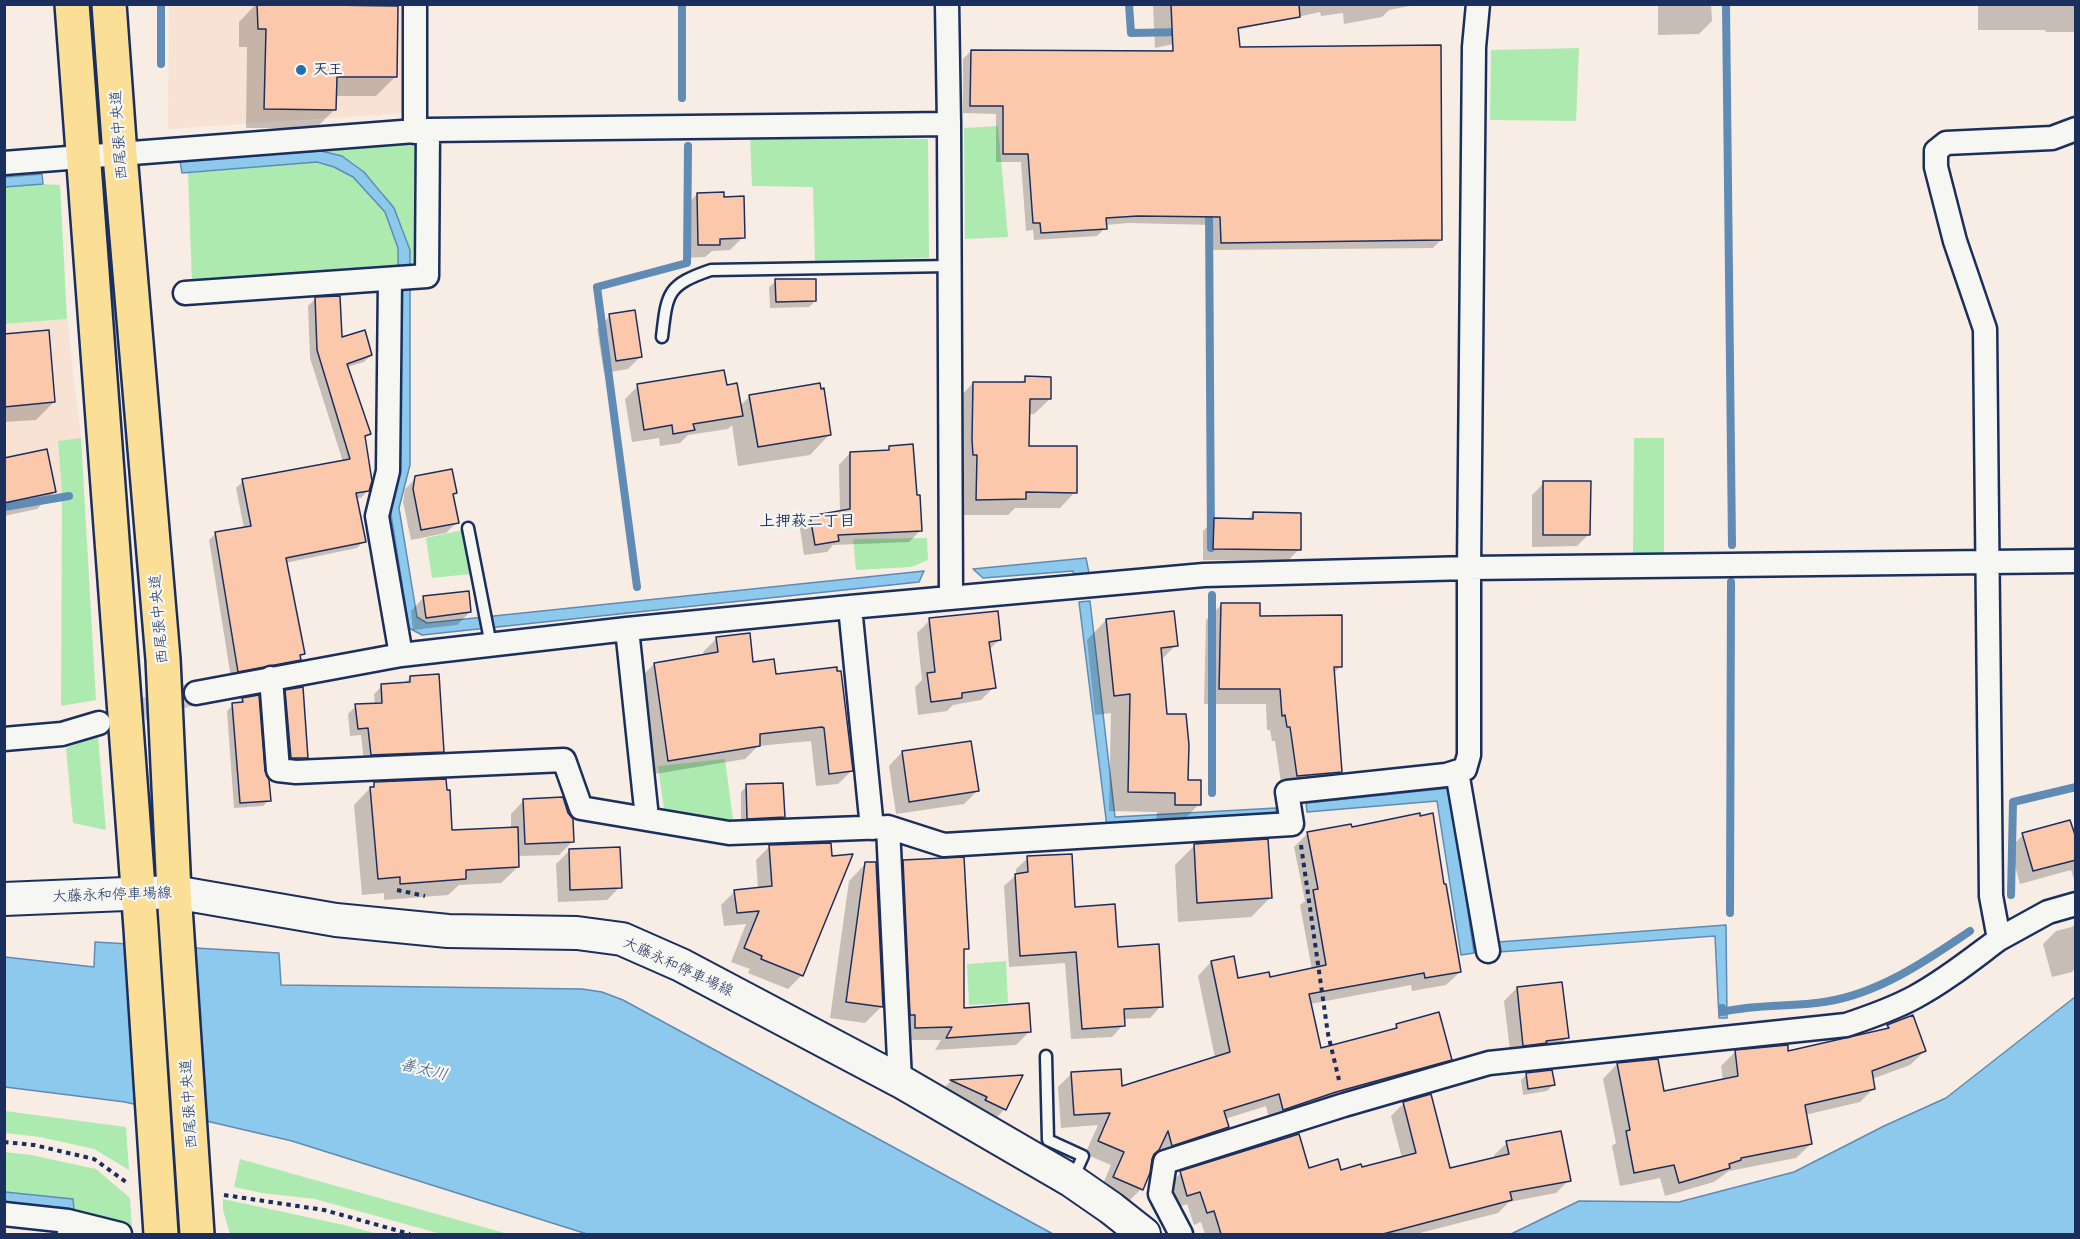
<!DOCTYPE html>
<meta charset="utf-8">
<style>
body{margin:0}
#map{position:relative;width:2080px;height:1239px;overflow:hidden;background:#f7ede4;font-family:Delius,sans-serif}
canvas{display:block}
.frame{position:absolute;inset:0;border:6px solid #1b2f5e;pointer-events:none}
</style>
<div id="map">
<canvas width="2080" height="1239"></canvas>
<div class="frame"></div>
</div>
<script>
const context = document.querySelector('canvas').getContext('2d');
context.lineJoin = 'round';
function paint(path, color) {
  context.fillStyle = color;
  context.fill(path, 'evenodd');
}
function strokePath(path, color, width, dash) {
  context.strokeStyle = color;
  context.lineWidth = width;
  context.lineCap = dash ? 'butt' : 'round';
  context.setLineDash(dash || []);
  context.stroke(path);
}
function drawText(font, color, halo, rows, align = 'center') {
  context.font = font + ' Delius,"Klee One",sans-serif';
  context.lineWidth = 4.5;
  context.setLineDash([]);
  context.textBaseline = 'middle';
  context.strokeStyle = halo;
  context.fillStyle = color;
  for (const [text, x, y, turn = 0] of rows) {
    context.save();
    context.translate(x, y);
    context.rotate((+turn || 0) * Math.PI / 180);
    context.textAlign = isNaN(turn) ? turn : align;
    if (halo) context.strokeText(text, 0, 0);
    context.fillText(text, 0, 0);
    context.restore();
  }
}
const built = new Path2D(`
 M 169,5 L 402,5 L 403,113 L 168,129 Z
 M 67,319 L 81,438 L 58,441 L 62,494 L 5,504 L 5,324 Z`);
const green = new Path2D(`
 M 1579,48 L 1576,121 L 1490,120 L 1491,50 Z
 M 998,126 L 1008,237 L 965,239 L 964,128 Z
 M 750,136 L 928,139 L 929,258 L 815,261 L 813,187 L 752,186 Z
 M 411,140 L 420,147 L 420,264 L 411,265 C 410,225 379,178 344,157 C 338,154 328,153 321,151 L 322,146 Z
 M 317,162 L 334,167 L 353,177 L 385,212 L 398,248 L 398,266 L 192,283 L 188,173 Z
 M 43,184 L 60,185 L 67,319 L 5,324 L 5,187 Z
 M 81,438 L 96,700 L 61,706 L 62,493 L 58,441 Z
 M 1634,438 L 1664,438 L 1664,554 L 1633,554 Z
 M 463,530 L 470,574 L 432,578 L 426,538 Z
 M 927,538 L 928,560 L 911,567 L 856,570 L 853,539 Z
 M 98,736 L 106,830 L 73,823 L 66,748 Z
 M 725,759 L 734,827 L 665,817 L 658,766 Z
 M 1006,961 L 1008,1003 L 969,1005 L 967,964 Z
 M 5,1111 L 126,1127 L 129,1170 L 94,1149 L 40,1137 L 5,1133 Z
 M 5,1152 L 31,1155 L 96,1169 L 130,1198 L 132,1228 L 74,1209 L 73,1199 L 5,1192 Z
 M 240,1159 L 508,1234 L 441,1234 L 315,1199 L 262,1193 L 234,1187 Z
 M 223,1199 L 344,1225 L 378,1234 L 230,1234 L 223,1210 Z`);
const water = new Path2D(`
 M 321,151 L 342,156 L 364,172 L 394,208 L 410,250 L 410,465 L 399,508 L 417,617 L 427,623 L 924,571 L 919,582 L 422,635 L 409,628 L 390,508 L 400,450 L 398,248 L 385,212 L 353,177 L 334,167 L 317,162 L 182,173 L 180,161 Z
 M 42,174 L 43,184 L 5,187 L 5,177 Z
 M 1086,558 L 1089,573 L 1074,575 L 1073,571 L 983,578 L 973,569 Z
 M 1090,601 L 1115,817 L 1276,808 L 1277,816 L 1107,827 L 1079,602 Z
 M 1450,788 L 1474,953 L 1461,955 L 1437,801 L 1307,812 L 1306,803 Z
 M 1726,925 L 1727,1018 L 1719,1018 L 1715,936 L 1499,952 L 1498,942 Z
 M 95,942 L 279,953 L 281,985 L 582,989 L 602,992 L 623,1000 L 1053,1234 L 587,1234 L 292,1141 L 125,1102 L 5,1087 L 5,957 L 94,967 Z
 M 2075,997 L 2075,1234 L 1511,1234 L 1579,1201 L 1679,1202 L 1794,1172 L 1884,1126 L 1946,1098 Z
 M 5,1192 L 73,1199 L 74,1209 L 5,1202 Z`);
const shadow = new Path2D(`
 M 256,4 L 396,4 L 395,77 L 376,96 L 335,96 L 335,109 L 316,128 L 246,128 L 247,47 L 239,47 L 239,22 Z
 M 1153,4 L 1420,4 L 1389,10 L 1382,17 L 1344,24 L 1343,13 L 1321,16 L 1320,12 L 1155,48 Z
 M 1658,4 L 1711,4 L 1712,21 L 1699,34 L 1658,35 Z
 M 1978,4 L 2076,4 L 2076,32 L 2046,32 L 2045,30 L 1978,30 Z
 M 1174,49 L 1441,240 L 1433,248 L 1213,250 L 1213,225 L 1129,223 L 1105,225 L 1105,228 L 1097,236 L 1034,240 L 1033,230 L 1026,231 L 1021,162 L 996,162 L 996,114 L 963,113 L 963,59 L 971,51 L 1170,53 Z
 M 697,194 L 723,198 L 743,237 L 730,250 L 712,251 L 705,257 L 685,258 L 684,208 Z
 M 776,281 L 815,301 L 809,307 L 770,308 L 769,287 Z
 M 315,299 L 340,339 L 371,355 L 364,362 L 347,367 L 369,434 L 364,439 L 368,490 L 361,498 L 355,498 L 364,541 L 357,548 L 285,563 L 303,653 L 292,666 L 231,678 L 209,540 L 216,533 L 244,528 L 236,488 L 243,481 L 343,462 L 310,358 L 308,306 Z
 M 610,316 L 641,356 L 628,369 L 604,373 L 597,329 Z
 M 4,335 L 54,402 L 36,420 L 4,422 Z
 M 1026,378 L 1050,399 L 1034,414 L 1028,414 L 1027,447 L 1075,492 L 1060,508 L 1015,508 L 1008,515 L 961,515 L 962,470 L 958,470 L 958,399 L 973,383 L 1020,383 Z
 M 638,386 L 725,386 L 740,406 L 750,396 L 829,435 L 810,455 L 738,466 L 732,425 L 728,429 L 688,435 L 680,443 L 660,446 L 659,438 L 632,442 L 625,399 Z
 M 890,447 L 920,531 L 909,542 L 833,545 L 827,552 L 804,555 L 800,528 L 811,517 L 840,512 L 839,465 L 850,453 L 886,451 Z
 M 4,460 L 54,492 L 37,509 L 4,516 Z
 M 416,478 L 455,493 L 452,496 L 457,522 L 446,533 L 411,540 L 403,502 L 405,489 Z
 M 1544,483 L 1589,534 L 1577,546 L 1532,547 L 1532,495 Z
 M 1253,514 L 1299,549 L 1288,561 L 1203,560 L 1203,531 L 1214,520 L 1246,520 Z
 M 424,597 L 470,612 L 457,625 L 413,630 L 411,611 Z
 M 1221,605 L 1258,618 L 1340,667 L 1333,674 L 1340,772 L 1325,787 L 1282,790 L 1275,741 L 1272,741 L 1270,730 L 1267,730 L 1266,704 L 1204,704 L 1206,620 Z
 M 930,620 L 999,640 L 989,650 L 994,687 L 981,700 L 953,705 L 947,711 L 918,715 L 915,687 L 922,680 L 917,633 Z
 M 1106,620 L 1176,645 L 1160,661 L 1166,715 L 1187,782 L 1199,804 L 1180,824 L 1156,823 L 1157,812 L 1109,811 L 1111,713 L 1095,715 L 1087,640 Z
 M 717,638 L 752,663 L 774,676 L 835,669 L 851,771 L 838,784 L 816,786 L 811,741 L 758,746 L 745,759 L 655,774 L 641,677 L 654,664 L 704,656 L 703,652 Z
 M 410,678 L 443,751 L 435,759 L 364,762 L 361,735 L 350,736 L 348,714 L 356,706 L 375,705 L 374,694 L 382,686 L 404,684 Z
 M 286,692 L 306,757 L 300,764 L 285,763 L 280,698 Z
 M 243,700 L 269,800 L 263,806 L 234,808 L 227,711 L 233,705 L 238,704 Z
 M 902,752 L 977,791 L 964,804 L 896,814 L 889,766 Z
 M 374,784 L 450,832 L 511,829 L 511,814 L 524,800 L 572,842 L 559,855 L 518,856 L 518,867 L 501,883 L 459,885 L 448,895 L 384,900 L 384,893 L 362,895 L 354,805 Z
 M 747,786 L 783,817 L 777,823 L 741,824 L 741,792 Z
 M 1351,828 L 1443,886 L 1460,972 L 1446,985 L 1412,991 L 1411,985 L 1310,1004 L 1320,1050 L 1391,1031 L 1397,1025 L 1450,1059 L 1437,1073 L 1270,1123 L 1266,1106 L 1225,1119 L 1228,1127 L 1214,1140 L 1159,1158 L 1157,1151 L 1152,1155 L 1141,1189 L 1128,1202 L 1100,1191 L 1111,1165 L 1085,1154 L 1098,1125 L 1061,1128 L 1058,1087 L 1071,1074 L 1120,1088 L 1215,1058 L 1198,976 L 1211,962 L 1237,980 L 1269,979 L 1312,970 L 1300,905 L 1305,901 L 1294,847 L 1308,833 Z
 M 2076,833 L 2076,885 L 2071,870 L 2020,884 L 2010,848 L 2023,835 Z
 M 1195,845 L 1271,897 L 1251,917 L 1178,922 L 1175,865 Z
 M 770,846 L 802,975 L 788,989 L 748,973 L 750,969 L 731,962 L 746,924 L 724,926 L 721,905 L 735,891 L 758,889 L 756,860 Z
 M 569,851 L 620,887 L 607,900 L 558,902 L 556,864 Z
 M 1028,858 L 1074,908 L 1116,949 L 1161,1006 L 1150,1018 L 1123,1019 L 1123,1025 L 1112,1037 L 1071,1039 L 1065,963 L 1009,967 L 1004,886 L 1016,875 L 1016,869 Z
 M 904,861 L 967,948 L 962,953 L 963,1009 L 1029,1032 L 1016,1045 L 935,1050 L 941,1040 L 903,1040 L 891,874 Z
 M 865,864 L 881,1007 L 865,1023 L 830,1018 L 849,881 Z
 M 2076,923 L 2076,968 L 2072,972 L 2052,977 L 2043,944 L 2056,931 L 2072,927 Z
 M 1517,988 L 1567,1037 L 1554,1051 L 1511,1058 L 1504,1001 Z
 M 1888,1026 L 1925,1051 L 1910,1065 L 1872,1079 L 1874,1088 L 1860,1102 L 1805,1115 L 1811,1144 L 1796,1158 L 1729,1171 L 1714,1182 L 1665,1196 L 1660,1178 L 1620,1186 L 1612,1146 L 1616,1143 L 1603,1079 L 1617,1064 L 1663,1092 L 1723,1081 L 1721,1066 L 1735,1052 L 1787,1052 L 1883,1031 Z
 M 1527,1074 L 1553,1085 L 1547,1091 L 1523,1095 L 1521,1080 Z
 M 1021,1077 L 1005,1109 L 993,1121 L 940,1092 L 951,1081 Z
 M 1404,1103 L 1449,1170 L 1495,1159 L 1494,1155 L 1507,1143 L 1569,1180 L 1556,1193 L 1509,1202 L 1498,1213 L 1416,1234 L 1205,1234 L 1201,1222 L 1194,1225 L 1187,1204 L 1175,1208 L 1168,1185 L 1181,1173 L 1308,1170 L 1340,1172 L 1361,1169 L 1402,1158 L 1391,1116 Z`);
const stream = new Path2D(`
 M 161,4 L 161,64
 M 682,4 L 682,98
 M 1129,4 L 1131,33 L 1184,32
 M 1726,4 L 1732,545
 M 1209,207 L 1211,548
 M 4,507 L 69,496
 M 637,587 L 597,287 L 687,263 L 688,146
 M 1212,595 L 1212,793
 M 2011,895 L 2013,802 L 2076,787
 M 1730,913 L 1731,582
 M 1722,1008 L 1722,1012 C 1755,1004 1791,1007 1824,1002 C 1878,994 1926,961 1970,931`);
const building = new Path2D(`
 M 257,4 L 398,6 L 397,77 L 337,77 L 336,110 L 264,109 L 266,29 L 258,29 Z
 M 1171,4 L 1299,4 L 1300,17 L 1238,28 L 1240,47 L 1441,45 L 1442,240 L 1221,243 L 1220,217 L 1138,216 L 1106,218 L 1107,229 L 1041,233 L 1040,223 L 1033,223 L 1028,154 L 1003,154 L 1003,106 L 970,106 L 971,50 L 1173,51 Z
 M 724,192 L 724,197 L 744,196 L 745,238 L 720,239 L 720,245 L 698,245 L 697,193 Z
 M 775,279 L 816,279 L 816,301 L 776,302 Z
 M 340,296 L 342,337 L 365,330 L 372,355 L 347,364 L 371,434 L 365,436 L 372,481 L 369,491 L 356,493 L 366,542 L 286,558 L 305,654 L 300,655 L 301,660 L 238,672 L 215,532 L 251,526 L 242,479 L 350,459 L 317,350 L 315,297 Z
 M 635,310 L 642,357 L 616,361 L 609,314 Z
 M 49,330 L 55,402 L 4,407 L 4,334 Z
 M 724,370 L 727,385 L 737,383 L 743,416 L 693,424 L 695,430 L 673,434 L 672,425 L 644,430 L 637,384 Z
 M 1025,376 L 1051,377 L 1051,399 L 1030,399 L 1029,446 L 1077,446 L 1077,493 L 1026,492 L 1026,499 L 976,500 L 977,455 L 973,455 L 972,440 L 973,382 L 1025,382 Z
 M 820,383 L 821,389 L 824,388 L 831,435 L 758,447 L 749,395 Z
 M 913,444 L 917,495 L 920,495 L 922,531 L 838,535 L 839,541 L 815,545 L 810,516 L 850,509 L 850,452 L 889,450 L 889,446 Z
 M 47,449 L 56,492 L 4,503 L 4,458 Z
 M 452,469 L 457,493 L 453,494 L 459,523 L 421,530 L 413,489 L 415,476 Z
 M 1543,481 L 1591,481 L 1590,535 L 1543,535 Z
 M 1253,512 L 1301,513 L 1301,550 L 1213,549 L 1214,518 L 1253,519 Z
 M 469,591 L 471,612 L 426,618 L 423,596 Z
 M 1221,603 L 1260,603 L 1260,616 L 1342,615 L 1342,667 L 1334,667 L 1342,772 L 1297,776 L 1290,727 L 1287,727 L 1285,715 L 1282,716 L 1280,689 L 1219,689 Z
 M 998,611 L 1001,640 L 989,642 L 996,688 L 962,693 L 962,698 L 931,702 L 927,673 L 935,672 L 929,618 Z
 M 1174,611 L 1178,646 L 1161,648 L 1167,714 L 1186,714 L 1189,745 L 1188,780 L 1201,780 L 1201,805 L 1175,805 L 1175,793 L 1128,792 L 1130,694 L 1114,696 L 1106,619 Z
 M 750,633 L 753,662 L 774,659 L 776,674 L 837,667 L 837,671 L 841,671 L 853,771 L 829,774 L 824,728 L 822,727 L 760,734 L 760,746 L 668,761 L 654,663 L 718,652 L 716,637 Z
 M 439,674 L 444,752 L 371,755 L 368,728 L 358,729 L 355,704 L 382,703 L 381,684 L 410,682 L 410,676 Z
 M 303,687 L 308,758 L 291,758 L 285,690 Z
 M 259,695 L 265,771 L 269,780 L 271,801 L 240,803 L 232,703 L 243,702 L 242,698 Z
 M 971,741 L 979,791 L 909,802 L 902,751 Z
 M 446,779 L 447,790 L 450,790 L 452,830 L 518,827 L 519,867 L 466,870 L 466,879 L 400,884 L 400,877 L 378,879 L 370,787 L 374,787 L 374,782 Z
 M 783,783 L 785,817 L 747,819 L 746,784 Z
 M 563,797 L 568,813 L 573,819 L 574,842 L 525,844 L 523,799 Z
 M 1420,813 L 1420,816 L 1433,813 L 1444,884 L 1446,884 L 1461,972 L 1425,978 L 1424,973 L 1309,994 L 1321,1048 L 1397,1028 L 1396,1024 L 1439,1012 L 1452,1060 L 1336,1092 L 1283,1110 L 1279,1094 L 1224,1111 L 1229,1127 L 1172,1146 L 1168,1131 L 1159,1150 L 1154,1154 L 1152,1159 L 1150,1173 L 1143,1190 L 1113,1177 L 1124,1152 L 1098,1141 L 1110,1113 L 1074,1115 L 1071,1072 L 1121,1069 L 1122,1086 L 1230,1052 L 1211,961 L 1234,956 L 1238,978 L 1269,972 L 1270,977 L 1326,965 L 1313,890 L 1318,889 L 1307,832 L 1351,824 L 1352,827 Z
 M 2070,820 L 2076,838 L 2076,860 L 2033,871 L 2022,833 Z
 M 1268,839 L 1272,898 L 1197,903 L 1194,844 Z
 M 831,843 L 832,856 L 853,854 L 803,976 L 761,959 L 762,956 L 744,948 L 759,911 L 737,913 L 734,890 L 772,886 L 769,845 Z
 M 620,847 L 622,888 L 570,890 L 569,849 Z
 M 1072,854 L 1075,907 L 1115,904 L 1118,947 L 1159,944 L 1163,1007 L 1124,1009 L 1125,1026 L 1082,1029 L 1076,952 L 1020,956 L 1015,874 L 1028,872 L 1027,856 Z
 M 964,857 L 969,949 L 964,949 L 964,1008 L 1029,1003 L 1031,1032 L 946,1038 L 952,1027 L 915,1028 L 915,1015 L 910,1015 L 903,860 Z
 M 865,862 L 876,862 L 883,1007 L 846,1002 Z
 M 1562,982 L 1569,1038 L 1546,1041 L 1547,1043 L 1523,1046 L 1517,987 Z
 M 1913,1015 L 1926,1051 L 1872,1071 L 1875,1089 L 1805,1105 L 1812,1144 L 1741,1158 L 1741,1160 L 1729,1164 L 1730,1168 L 1679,1183 L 1674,1165 L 1634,1173 L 1626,1131 L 1630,1130 L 1617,1063 L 1658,1059 L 1664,1091 L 1738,1076 L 1735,1050 L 1788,1045 L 1788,1051 L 1889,1028 L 1887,1025 Z
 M 1552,1070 L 1555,1085 L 1528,1089 L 1526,1073 Z
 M 1023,1075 L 1006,1110 L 985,1100 L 987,1097 L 950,1080 Z
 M 1431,1094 L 1450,1168 L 1509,1154 L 1506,1141 L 1561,1131 L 1571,1181 L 1510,1192 L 1512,1200 L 1383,1234 L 1221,1234 L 1214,1211 L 1207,1213 L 1200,1192 L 1187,1196 L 1180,1171 L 1299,1134 L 1309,1168 L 1338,1159 L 1341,1170 L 1361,1164 L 1362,1167 L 1416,1153 L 1403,1102 Z`);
const minorTunnel = new Path2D(`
 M 111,719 L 196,693`);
const path = new Path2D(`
 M 1301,845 L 1328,1034 L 1339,1080
 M 397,890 L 425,896
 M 4,1142 L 34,1145 L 94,1159 L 126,1182
 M 224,1195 L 324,1210 L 410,1234`);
const service = new Path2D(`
 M 662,337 C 667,293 667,285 711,270 L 950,266
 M 468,528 L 491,645
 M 1046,1056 L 1048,1140 L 1083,1156 L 1073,1178`);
const minor = new Path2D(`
 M 415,4 L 415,132
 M 947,4 L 949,124 L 951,597
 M 4,163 L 428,130 L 949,124
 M 390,279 L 388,471 L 377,516 L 401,655
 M 185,293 L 427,276 L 428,130
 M 850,607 L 872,828
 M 627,629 L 647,818
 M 271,678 L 278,770 L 296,772 L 564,760 L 581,808 L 729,833 L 888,827 L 944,845 L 1292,824 L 1287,792 L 1446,775 L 1465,769 L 1469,755 L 1469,568 L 1474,47 L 1478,4
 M 196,693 L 401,655 L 627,629 L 850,607 L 1204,575 L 1469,568 L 2076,561
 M 4,739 L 62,734 L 99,723
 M 1457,772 L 1488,951
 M 888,827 L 900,1081
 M 1999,939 L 2048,912 L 2076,904
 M 4,1214 L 68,1221 L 69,1234
 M 68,1221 L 120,1234
 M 1181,1234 L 1160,1194 L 1165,1162 L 1344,1105 L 1489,1063 L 1846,1025 C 1870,1017 1893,1009 1915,997 C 1945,981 1972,959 1999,939 L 1991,896 L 1985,329 L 1955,241 L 1936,167 L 1936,151 L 1946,143 L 2052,138 L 2076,129`);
const secondary = new Path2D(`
 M 4,899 L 174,892 L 336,920 L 448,931 L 577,933 L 622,939 L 681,965 L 900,1081 L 1072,1181 L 1111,1208 L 1144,1234`);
const primary = new Path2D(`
 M 72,4 L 141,928 L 161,1234
 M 109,4 L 120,155 L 163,659 L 174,892 L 197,1234`);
const markers = [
 [301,70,6,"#1f6fb2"]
];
const poiNames = [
 ["天王",313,70]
];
const streetNames = [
 ["西尾張中央道",119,135,-94],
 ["西尾張中央道",159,619,-95],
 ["大藤永和停車場線",112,895,-2],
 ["大藤永和停車場線",678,967,25],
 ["西尾張中央道",189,1104,-94]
];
const neighbourhoodNames = [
 ["上押萩二丁目",807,521]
];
const waterNames = [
 ["善太川",424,1070,14]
];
paint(built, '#f8e2d3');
paint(green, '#adeab0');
paint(water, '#8dc8ed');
strokePath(water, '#5f8bb4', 1.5);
paint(shadow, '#0003');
strokePath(stream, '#5f8bb4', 8);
paint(building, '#fbc8ac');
strokePath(building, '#1b2f5e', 1.5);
strokePath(minorTunnel, '#cbc7c9', 22, [22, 11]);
strokePath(service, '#1b2f5e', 15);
strokePath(minor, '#1b2f5e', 27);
strokePath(secondary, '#1b2f5e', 36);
strokePath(primary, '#1b2f5e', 38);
strokePath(path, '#1b2f5e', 4, [4.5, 4.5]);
strokePath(service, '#f6f6f2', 10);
strokePath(minor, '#f6f6f2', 22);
strokePath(secondary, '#f6f6f2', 32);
strokePath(primary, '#fbdf96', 33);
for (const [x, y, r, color] of markers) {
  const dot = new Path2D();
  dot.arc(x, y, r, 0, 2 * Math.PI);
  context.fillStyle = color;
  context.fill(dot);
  strokePath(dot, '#f6f6f2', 2);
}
drawText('bold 15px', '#1b2f5e', '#f6f6f2', poiNames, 'left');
drawText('15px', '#1b2f5e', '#f6f6f2', streetNames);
drawText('bold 16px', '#1b2f5e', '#f6f6f2', neighbourhoodNames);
drawText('italic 16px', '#385582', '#f6f6f2', waterNames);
</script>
